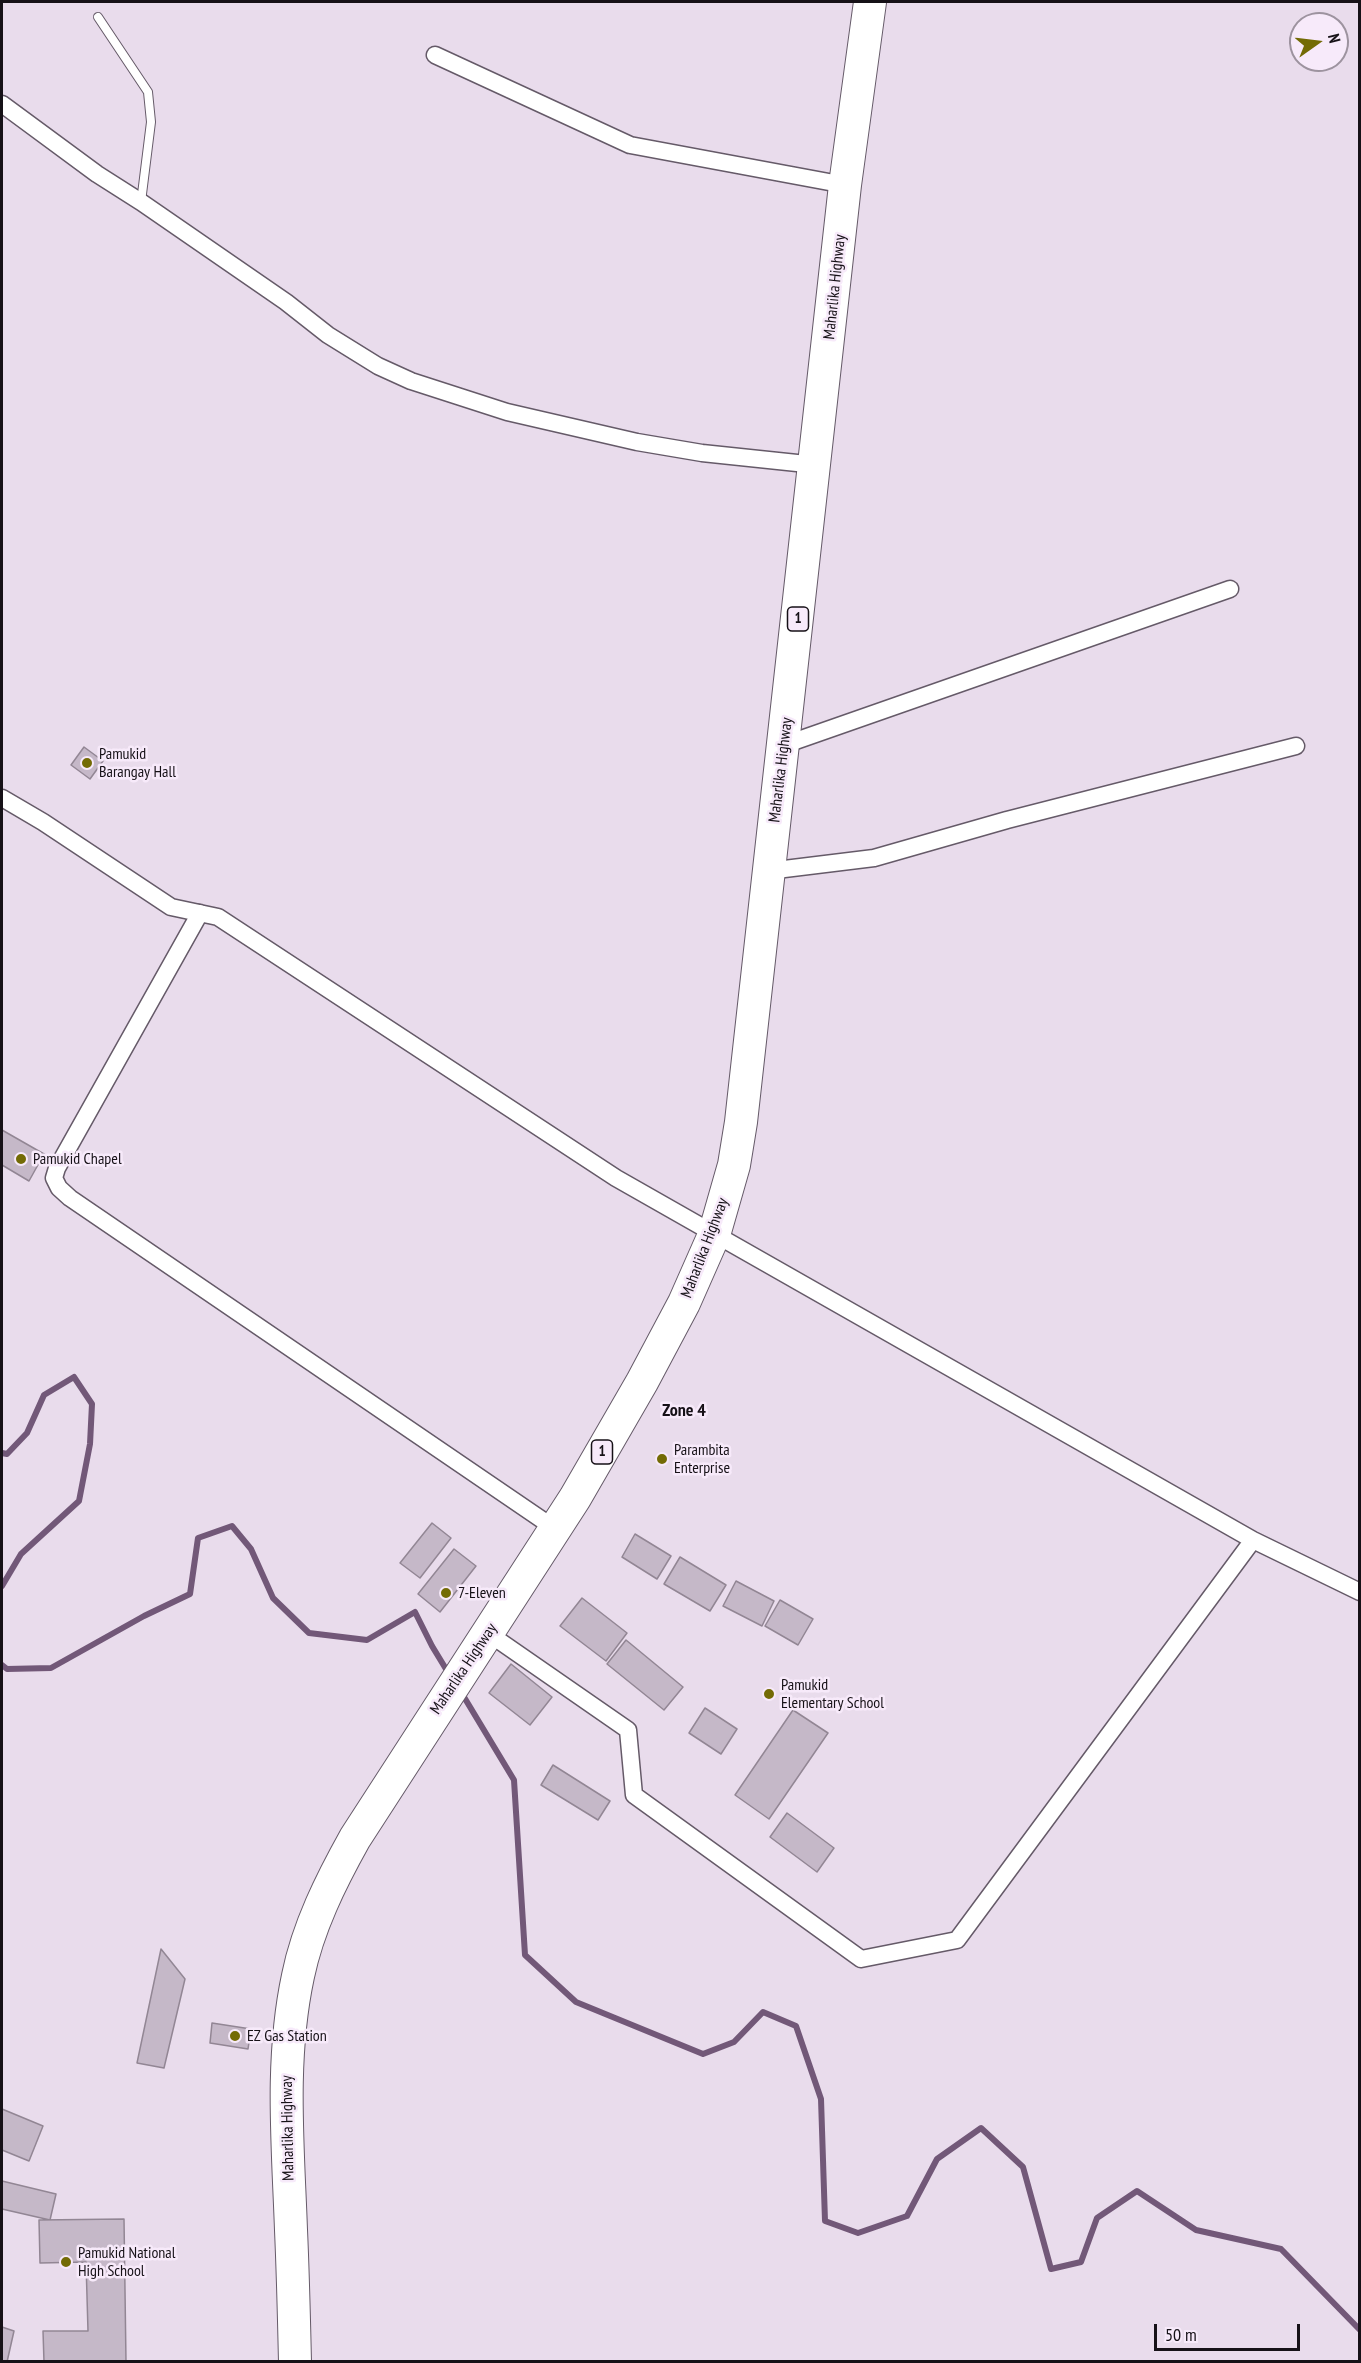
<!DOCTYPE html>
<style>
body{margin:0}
#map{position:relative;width:1361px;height:2363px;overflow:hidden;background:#e9dcec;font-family:"PT Sans Narrow",sans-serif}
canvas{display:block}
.frame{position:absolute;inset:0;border:3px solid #161117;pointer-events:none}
.north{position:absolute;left:1289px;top:12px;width:60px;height:60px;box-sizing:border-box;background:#f7eafa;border:2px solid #9d939f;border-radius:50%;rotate:76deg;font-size:16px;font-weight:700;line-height:24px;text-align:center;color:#161117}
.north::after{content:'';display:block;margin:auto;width:21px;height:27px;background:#736b05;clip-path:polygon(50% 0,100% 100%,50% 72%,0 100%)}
.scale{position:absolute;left:1154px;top:2324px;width:146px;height:27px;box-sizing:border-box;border:3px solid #161117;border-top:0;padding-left:8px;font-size:18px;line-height:21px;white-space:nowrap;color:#161117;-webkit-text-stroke:4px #f7eafa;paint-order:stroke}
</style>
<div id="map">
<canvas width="1361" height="2363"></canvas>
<div class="frame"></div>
<div class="north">N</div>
<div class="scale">50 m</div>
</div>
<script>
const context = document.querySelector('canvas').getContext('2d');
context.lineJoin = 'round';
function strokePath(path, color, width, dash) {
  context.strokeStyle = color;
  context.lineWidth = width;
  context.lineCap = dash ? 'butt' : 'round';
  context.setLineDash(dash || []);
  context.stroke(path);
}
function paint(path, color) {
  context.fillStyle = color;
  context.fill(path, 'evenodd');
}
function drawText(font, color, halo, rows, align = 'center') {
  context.font = font + ' "PT Sans Narrow",sans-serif';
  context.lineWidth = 5;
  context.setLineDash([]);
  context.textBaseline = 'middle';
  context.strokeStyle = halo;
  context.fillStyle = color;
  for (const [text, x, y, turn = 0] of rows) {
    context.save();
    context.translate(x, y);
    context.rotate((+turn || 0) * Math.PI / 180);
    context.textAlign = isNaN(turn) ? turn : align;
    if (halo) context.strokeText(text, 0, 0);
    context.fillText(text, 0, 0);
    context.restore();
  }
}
const stream = new Path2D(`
 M 2,1453 L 7,1454 L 27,1433 L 44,1395 L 74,1377 L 92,1404 L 90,1444 L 79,1501 L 21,1554 L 2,1586
 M 2,1665 L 7,1669 L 51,1668 L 144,1616 L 190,1594 L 198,1538 L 232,1526 L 251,1549 L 273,1598 L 309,1633 L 367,1640 L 415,1612 L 432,1646 L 449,1674
 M 461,1692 L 514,1780 L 525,1955 L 576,2002 L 703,2054 L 734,2042 L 763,2012 L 796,2026 L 821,2099 L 825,2221 L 858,2233 L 907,2216 L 937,2159 L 981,2128 L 1023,2167 L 1051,2269 L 1081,2262 L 1097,2218 L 1137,2191 L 1196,2230 L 1281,2249 L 1360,2330`);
const building = new Path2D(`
 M 84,747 L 103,761 L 90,779 L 71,765 Z
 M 2,1130 L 44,1154 L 29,1181 L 2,1165 Z
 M 432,1523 L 451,1538 L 420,1578 L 400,1563 Z
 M 635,1534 L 671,1556 L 657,1579 L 622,1557 Z
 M 454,1549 L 476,1566 L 440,1612 L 418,1594 Z
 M 680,1557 L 726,1585 L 710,1611 L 664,1584 Z
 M 736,1581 L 774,1601 L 762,1626 L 723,1606 Z
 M 582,1598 L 627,1633 L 606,1661 L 560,1626 Z
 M 780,1600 L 813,1619 L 798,1645 L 765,1626 Z
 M 626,1640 L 683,1687 L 664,1710 L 607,1664 Z
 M 511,1664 L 552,1697 L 530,1725 L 489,1693 Z
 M 705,1708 L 737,1729 L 721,1754 L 689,1733 Z
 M 793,1710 L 828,1733 L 769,1819 L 735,1795 Z
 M 553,1765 L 610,1801 L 598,1820 L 541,1785 Z
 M 787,1813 L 834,1848 L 817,1872 L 770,1837 Z
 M 161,1949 L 185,1979 L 164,2068 L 137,2063 Z
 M 212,2023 L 251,2029 L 248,2049 L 210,2043 Z
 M 2,2109 L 43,2126 L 29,2161 L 2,2150 Z
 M 2,2181 L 56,2194 L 50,2220 L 2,2209 Z
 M 124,2219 L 126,2362 L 44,2362 L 43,2331 L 88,2331 L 86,2262 L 40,2263 L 39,2220 Z
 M 2,2327 L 14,2331 L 7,2362 L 2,2362 Z`);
const lane = new Path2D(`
 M 98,17 L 148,92 L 151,122 L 141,202`);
const street = new Path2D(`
 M 435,55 L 630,145 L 845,185
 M 2,104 L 97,174 L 141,202 L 286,302 L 328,335 L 378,366 L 411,381 L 507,412 L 637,442 L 702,453 L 816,465
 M 784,745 L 1230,589
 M 2,798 L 43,822 L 171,907 L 218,917 L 616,1178 L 1253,1540 L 1360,1592
 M 768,871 L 874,858 L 1007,820 L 1296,746
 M 200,913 L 57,1168 L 54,1178 L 59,1188 L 70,1198 L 554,1528
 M 488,1633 L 628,1730 L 634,1795 L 861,1959 L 957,1940 L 1253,1540`);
const highway = new Path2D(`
 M 295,2362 C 294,2318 293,2274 291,2230 C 288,2145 280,2060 298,1976 C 308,1927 331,1881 355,1838 L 575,1498 L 642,1382 L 684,1303 L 714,1235 L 734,1165 L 741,1122 L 845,185 L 870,2`);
const markers = [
 [87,763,6,"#736b05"],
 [21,1159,6,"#736b05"],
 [662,1459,6,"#736b05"],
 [446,1593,6,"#736b05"],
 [769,1694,6,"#736b05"],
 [235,2036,6,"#736b05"],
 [66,2262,6,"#736b05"]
];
const shields = [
 [798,619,21],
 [602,1452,21]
];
const shieldNames = [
 ["1",798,619],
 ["1",602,1452]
];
const streetNames = [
 ["Maharlika Highway",835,287,-84],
 ["Maharlika Highway",781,770,-83],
 ["Maharlika Highway",705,1248,-69],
 ["Maharlika Highway",464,1669,-56],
 ["Maharlika Highway",288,2128,-91]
];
const poiNames = [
 ["Pamukid",99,754],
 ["Barangay Hall",99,772],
 ["Pamukid Chapel",33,1159],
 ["Parambita",674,1450],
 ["Enterprise",674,1468],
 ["7-Eleven",458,1593],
 ["Pamukid",781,1685],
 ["Elementary School",781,1703],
 ["EZ Gas Station",247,2036],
 ["Pamukid National",78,2253],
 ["High School",78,2271]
];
const neighbourhoodNames = [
 ["Zone 4",684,1411]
];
strokePath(stream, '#725878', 6);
paint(building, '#c5b8c8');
strokePath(building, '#928694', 1.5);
strokePath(lane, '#655a68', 10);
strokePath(street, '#655a68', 19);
strokePath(highway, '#655a68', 34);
strokePath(lane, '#fff', 8);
strokePath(street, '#fff', 16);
strokePath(highway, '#fff', 32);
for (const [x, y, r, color] of markers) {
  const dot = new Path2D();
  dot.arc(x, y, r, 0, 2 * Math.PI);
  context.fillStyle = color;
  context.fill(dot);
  strokePath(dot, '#f7eafa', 2);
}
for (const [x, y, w] of shields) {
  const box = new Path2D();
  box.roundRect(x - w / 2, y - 12, w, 24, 4.5);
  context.fillStyle = '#f7eafa';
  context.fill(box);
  strokePath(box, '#161117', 1.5);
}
drawText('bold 15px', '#161117', null, shieldNames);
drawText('16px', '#161117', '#f7eafa', streetNames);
drawText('16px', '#161117', '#f7eafa', poiNames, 'left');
drawText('bold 18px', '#161117', '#f7eafa', neighbourhoodNames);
</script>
